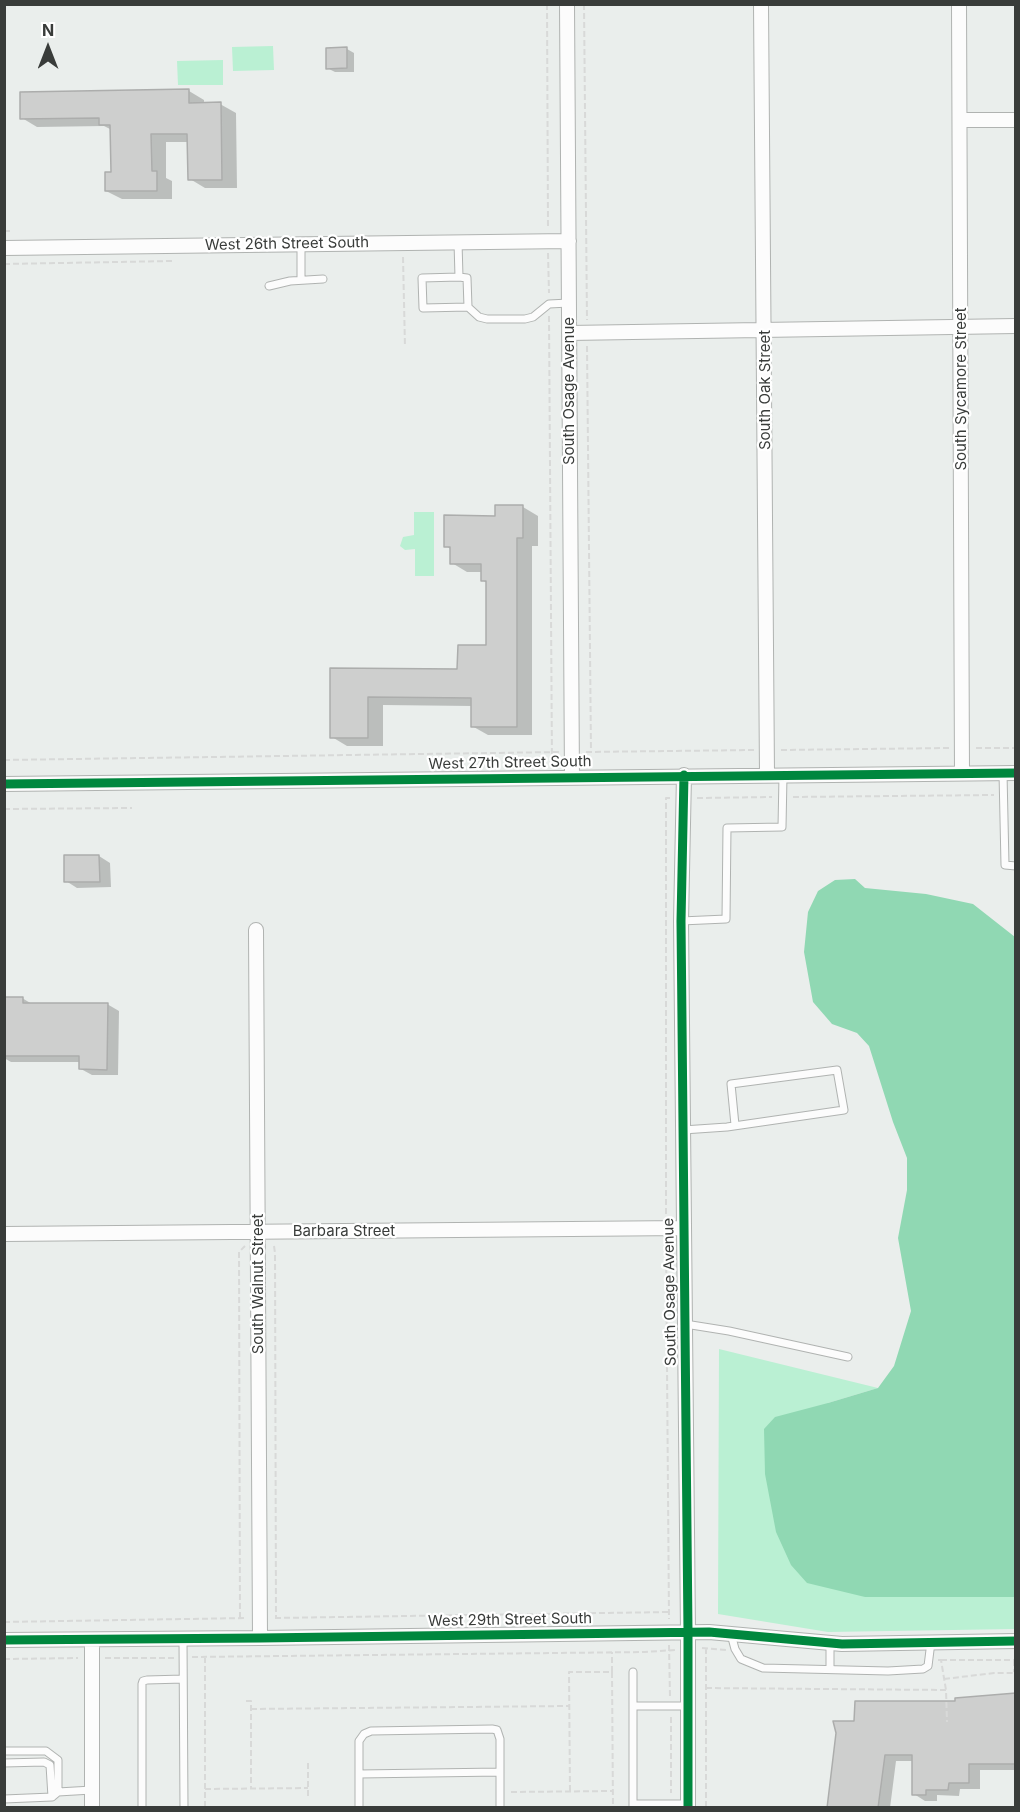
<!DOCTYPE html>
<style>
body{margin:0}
#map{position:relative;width:1020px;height:1812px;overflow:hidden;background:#eaeeec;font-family:Inter,sans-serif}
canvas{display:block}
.frame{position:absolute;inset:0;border:6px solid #393c3a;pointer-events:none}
.north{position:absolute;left:18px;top:18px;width:60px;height:60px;-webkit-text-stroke:4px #fff;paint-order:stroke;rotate:0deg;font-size:16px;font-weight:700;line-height:24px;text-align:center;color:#393c3a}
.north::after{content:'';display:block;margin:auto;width:21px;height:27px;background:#393c3a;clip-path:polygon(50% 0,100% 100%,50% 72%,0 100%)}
</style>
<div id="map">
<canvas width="1020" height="1812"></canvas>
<div class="frame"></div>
<div class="north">N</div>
</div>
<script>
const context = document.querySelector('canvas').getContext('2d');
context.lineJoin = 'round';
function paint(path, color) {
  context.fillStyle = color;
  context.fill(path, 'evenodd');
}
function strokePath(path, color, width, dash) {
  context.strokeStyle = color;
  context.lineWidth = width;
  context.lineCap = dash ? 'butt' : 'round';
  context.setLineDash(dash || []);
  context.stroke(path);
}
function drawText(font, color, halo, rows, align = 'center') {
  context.font = font + ' Inter,sans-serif';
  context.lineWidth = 4.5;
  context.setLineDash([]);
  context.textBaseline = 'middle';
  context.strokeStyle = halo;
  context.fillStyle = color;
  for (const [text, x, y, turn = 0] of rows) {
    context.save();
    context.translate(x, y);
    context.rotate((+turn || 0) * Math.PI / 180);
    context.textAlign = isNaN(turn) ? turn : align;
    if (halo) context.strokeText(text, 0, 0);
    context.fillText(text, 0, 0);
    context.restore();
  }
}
const green = new Path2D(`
 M 273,46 L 274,70 L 233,71 L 232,47 Z
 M 223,60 L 223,85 L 178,85 L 177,61 Z
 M 414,512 L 434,512 L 434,576 L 415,576 L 415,549 L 405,550 L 400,546 L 403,537 L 414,535 Z
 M 719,1349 L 878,1388 L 828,1403 L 865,1597 L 1015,1597 L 1015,1629 L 828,1632 L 718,1614 Z`);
const water = new Path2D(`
 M 855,879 L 865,888 L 926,894 L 973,904 L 1015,937 L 1015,1597 L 865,1597 L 807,1583 L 791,1565 L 776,1532 L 765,1474 L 764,1429 L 775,1417 L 828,1403 L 878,1388 L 894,1366 L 911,1311 L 898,1238 L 907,1190 L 907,1158 L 893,1122 L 869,1046 L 857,1033 L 832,1024 L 813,1002 L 804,952 L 808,912 L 818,891 L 835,880 Z`);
const shadow = new Path2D(`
 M 347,49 L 354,53 L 354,72 L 335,72 L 327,68 Z
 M 189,91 L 204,100 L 204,104 L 220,104 L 236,113 L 237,188 L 205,188 L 190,179 L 189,142 L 166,142 L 166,178 L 172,181 L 172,199 L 122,199 L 106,191 L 112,173 L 112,130 L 104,126 L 37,127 L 22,118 Z
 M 523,507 L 538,516 L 538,546 L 532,546 L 532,735 L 488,735 L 472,726 L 472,706 L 383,705 L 383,746 L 347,746 L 332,737 L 332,670 L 459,670 L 487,646 L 487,583 L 482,580 L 482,572 L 467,572 L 452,563 L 452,550 L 446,546 L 497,517 Z
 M 99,856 L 110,863 L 111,887 L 77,888 L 66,881 L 65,857 Z
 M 4,998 L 22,998 L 32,1004 L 107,1004 L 119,1011 L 118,1075 L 92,1075 L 81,1069 L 81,1062 L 11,1062 L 4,1058 Z
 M 1016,1694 L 1016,1770 L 980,1770 L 980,1789 L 960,1789 L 959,1796 L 937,1795 L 937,1801 L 925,1801 L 914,1794 L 913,1761 L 896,1761 L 890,1808 L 829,1808 L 855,1723 L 957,1702 Z`);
const building = new Path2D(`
 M 347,47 L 347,68 L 326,69 L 326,48 Z
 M 189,89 L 189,103 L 221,102 L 222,180 L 188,180 L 187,134 L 151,134 L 152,171 L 157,171 L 157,191 L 105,191 L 105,172 L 111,172 L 110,125 L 99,125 L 99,118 L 20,119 L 20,92 Z
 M 495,505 L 523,505 L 523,538 L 517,538 L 517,727 L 471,727 L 471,698 L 368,697 L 368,738 L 330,738 L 330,668 L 457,669 L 458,645 L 486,645 L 486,581 L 481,581 L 481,564 L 450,564 L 450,547 L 444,547 L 444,515 L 495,516 Z
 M 64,855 L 99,855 L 100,882 L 64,882 Z
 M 4,997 L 23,997 L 23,1003 L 108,1003 L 107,1070 L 79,1069 L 79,1056 L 4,1056 Z
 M 1016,1693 L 1016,1764 L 969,1764 L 969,1783 L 949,1783 L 948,1790 L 926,1790 L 926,1795 L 912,1795 L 912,1755 L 885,1755 L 878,1808 L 827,1808 L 836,1733 L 833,1721 L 854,1721 L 855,1701 L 955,1701 L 955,1698 Z`);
const path = new Path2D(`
 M 547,4 L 548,227
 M 584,4 L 587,320
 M 4,231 L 11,231
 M 548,253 L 549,293
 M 403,257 L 405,347
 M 4,264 L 173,261
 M 549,316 L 552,762
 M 587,346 L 591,751
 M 976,748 L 1016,748
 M 781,750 L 950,748
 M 586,752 L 755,750
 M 4,760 L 560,752
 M 793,797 L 994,795
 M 697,798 L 772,797
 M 4,809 L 132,808
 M 666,1214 L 666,798 L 670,798
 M 666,1240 L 669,1619
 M 274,1246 L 275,1253 L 276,1618
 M 240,1618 L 239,1252 L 245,1246
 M 275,1618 L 669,1612
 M 4,1622 L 246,1618
 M 669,1645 L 670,1697
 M 702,1648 L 726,1650
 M 706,1648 L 706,1808
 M 192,1657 L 645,1652 L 675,1650
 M 205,1657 L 205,1808
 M 105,1658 L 174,1658
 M 4,1659 L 78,1658
 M 938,1660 L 941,1660 L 946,1690
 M 941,1660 L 1016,1660
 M 1014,1660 L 1014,1672
 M 612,1672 L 613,1808
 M 944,1679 L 994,1673 L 1016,1673
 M 706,1688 L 946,1690 L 947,1722
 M 246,1701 L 251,1701 L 251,1788
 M 251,1709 L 569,1706
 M 671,1717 L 671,1793
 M 308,1763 L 308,1797
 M 205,1789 L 308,1788
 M 570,1791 L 569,1672 L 612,1672 L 612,1652
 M 511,1792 L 613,1791`);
const lane = new Path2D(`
 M 458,242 L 459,277 L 422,278 L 423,308 L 468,307 L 479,317 L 487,319 L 525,319 L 533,317 L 549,304 L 569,303
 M 301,244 L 301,280
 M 459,277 L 467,278 L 468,307
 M 269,286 L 290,281 L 323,279
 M 1003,773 L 1005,865 L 1016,866
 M 681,921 L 726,919 L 727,828 L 782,827 L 783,776
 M 683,1130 L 727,1127 L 844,1110 L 837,1070 L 731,1084 L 735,1125
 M 685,1324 L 729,1331 L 848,1357
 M 731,1634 L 735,1649 L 741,1659 L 763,1668 L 888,1671 L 923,1669 L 928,1666 L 931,1642
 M 183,1639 L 184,1808
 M 830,1669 L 830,1643
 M 633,1672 L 633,1808
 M 633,1706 L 688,1706
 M 4,1751 L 46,1751 L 58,1760 L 58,1792
 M 4,1763 L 44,1762 L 50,1765 L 52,1797
 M 359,1774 L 500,1772
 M 4,1799 L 52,1797 L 58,1792 L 92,1790
 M 633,1804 L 688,1804
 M 142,1808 L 142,1684 L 143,1681 L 147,1680 L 183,1679
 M 359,1808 L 359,1741 L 364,1734 L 371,1731 L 492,1729 L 497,1730 L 500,1739 L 500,1808`);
const street = new Path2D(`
 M 567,4 L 572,777
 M 761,4 L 767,775
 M 959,4 L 962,773
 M 960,120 L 1016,120
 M 4,248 L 569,241
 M 569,333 L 1016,326
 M 684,775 L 681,921 L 688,1632 L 688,1808
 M 4,784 L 1016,773
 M 256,930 L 260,1638
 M 4,1234 L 684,1228
 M 4,1640 L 260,1638 L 709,1632 L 842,1644 L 1016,1641
 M 92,1640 L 92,1808`);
const cycleway = new Path2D(`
 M 684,775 L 681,921 L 688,1632 L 688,1808
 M 4,784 L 1016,773
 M 4,1640 L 260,1638 L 709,1632 L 842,1644 L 1016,1641`);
const streetNames = [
 ["West 26th Street South",287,244,-1],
 ["South Sycamore Street",961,389,-90],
 ["South Oak Street",765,390,-90],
 ["South Osage Avenue",569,391,-90],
 ["West 27th Street South",510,763,-1],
 ["Barbara Street",344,1231],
 ["South Walnut Street",258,1284,-90],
 ["South Osage Avenue",670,1292,-91],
 ["West 29th Street South",510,1620,-1]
];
paint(green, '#baf0d3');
paint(water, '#90d8b3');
paint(shadow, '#0003');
paint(building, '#cecfce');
strokePath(building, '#acadac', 1.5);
strokePath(lane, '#b0b3b1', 9);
strokePath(street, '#b0b3b1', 16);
strokePath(path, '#d8d9d8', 2, [6, 3]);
strokePath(lane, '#fcfcfc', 7);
strokePath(street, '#fcfcfc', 14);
strokePath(cycleway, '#00873e', 9);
drawText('15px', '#393c3a', '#fff', streetNames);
</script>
